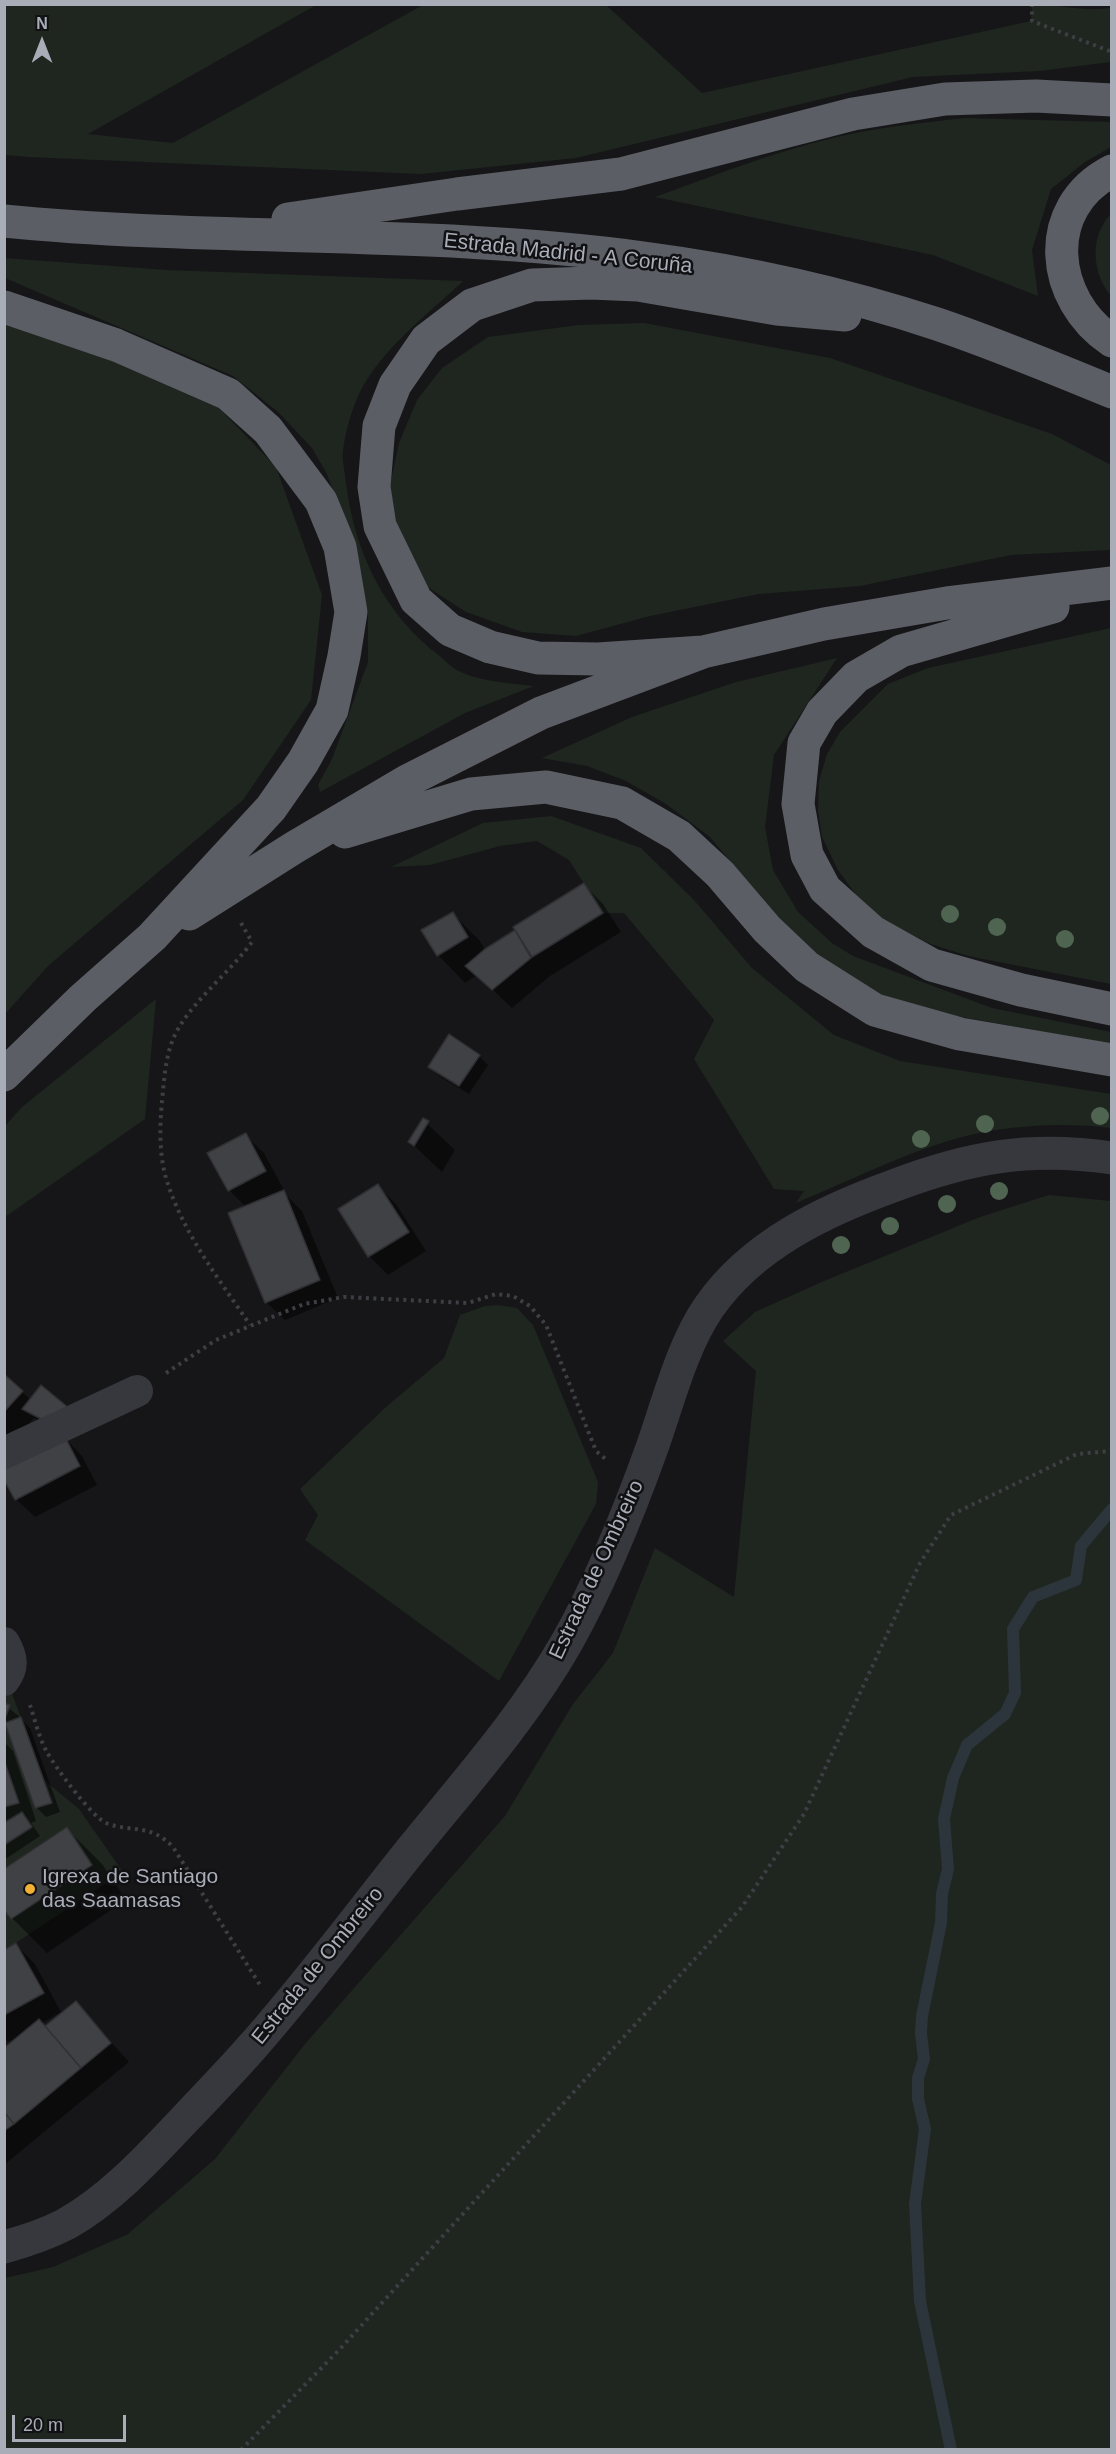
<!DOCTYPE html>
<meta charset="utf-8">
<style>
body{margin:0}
#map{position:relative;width:1116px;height:2454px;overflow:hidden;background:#161618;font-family:Helvetica,sans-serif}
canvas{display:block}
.frame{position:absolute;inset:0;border:6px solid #a8adb8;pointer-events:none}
.north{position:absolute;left:12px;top:12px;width:60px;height:60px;-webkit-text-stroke:4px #111113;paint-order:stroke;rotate:0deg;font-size:16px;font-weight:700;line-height:24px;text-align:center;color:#a8adb8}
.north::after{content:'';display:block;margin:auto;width:21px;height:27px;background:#a8adb8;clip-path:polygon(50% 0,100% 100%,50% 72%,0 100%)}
.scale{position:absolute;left:12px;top:2415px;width:114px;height:27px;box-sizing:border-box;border:3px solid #a8adb8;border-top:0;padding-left:8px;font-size:18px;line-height:21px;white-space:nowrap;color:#a8adb8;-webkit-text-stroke:4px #111113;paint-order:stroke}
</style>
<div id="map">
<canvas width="1116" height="2454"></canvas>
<div class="frame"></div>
<div class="north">N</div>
<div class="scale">20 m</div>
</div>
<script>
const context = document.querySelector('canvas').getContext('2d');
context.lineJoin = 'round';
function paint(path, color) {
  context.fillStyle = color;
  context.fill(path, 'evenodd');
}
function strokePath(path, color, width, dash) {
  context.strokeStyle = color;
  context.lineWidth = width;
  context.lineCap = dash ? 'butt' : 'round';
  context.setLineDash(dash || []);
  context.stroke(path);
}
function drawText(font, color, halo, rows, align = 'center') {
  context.font = font + ' Helvetica,sans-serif';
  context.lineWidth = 5;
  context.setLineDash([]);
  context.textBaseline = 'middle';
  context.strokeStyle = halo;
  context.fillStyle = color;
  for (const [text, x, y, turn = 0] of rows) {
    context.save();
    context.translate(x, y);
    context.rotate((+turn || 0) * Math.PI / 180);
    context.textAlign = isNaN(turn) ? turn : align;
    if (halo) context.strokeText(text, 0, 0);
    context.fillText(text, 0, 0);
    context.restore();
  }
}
const green = new Path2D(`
 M 4,5 L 316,5 L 88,134 L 173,143 L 423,5 L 606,5 L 702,93 L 1031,21 L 1032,5 C 1058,4 1085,12 1111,8 L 1111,62 L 1039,71 L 913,77 L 576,158 L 421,174 L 29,157 L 5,155 Z
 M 965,118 L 1111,122 L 1111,147 L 1085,162 L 1051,189 L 1032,250 L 1038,296 L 933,255 L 655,197 C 713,176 773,152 833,138 C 877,127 921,123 965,118 Z
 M 1111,214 L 1111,296 C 1092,274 1089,236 1111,214 Z
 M 4,258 L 167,270 L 463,281 C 428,314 384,347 361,390 C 352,408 345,432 343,451 C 342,461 345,473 346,483 C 354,551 385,616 441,657 C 446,662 452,668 459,671 C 480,682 511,683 534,686 L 465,713 L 320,792 L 318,785 L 332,759 L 368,662 L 368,612 L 348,527 L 326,472 L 312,448 L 278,412 L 233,376 L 5,278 Z
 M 5,323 L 196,384 L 276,467 L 322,595 L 311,700 L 243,800 L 49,965 L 5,1014 Z
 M 644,323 L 830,358 L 1052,434 L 1111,465 L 1111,550 L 1011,555 L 860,586 L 759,594 L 650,616 L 576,636 L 522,632 L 466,612 L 421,583 L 404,549 L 387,499 L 399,443 L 417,400 L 442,368 L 488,337 L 579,325 Z
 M 1111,628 L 1111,984 L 968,956 L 928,943 L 880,918 L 857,896 L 838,870 L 822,837 L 818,810 L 819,781 L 827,754 L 840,732 L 888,684 L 928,668 Z
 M 837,658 L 774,755 L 765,827 L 773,870 L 798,912 L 832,943 L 853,956 L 992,1008 L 1111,1032 L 1111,1044 L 951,1015 L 883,996 L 812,953 L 776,916 L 710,837 L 666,804 L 626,781 L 587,766 L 542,758 L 632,717 L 736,682 Z
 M 551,816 L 641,848 L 694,900 L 752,968 L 834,1035 L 900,1061 L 1111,1094 L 1111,1128 C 1065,1122 1007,1125 962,1137 C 906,1152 849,1181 796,1203 L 804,1191 L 774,1189 L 694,1059 L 714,1020 L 624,913 L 603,913 L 569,860 L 537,841 L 500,846 L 430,865 L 391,867 L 483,823 Z
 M 156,999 L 145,1119 L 5,1217 L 5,1126 L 22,1107 Z
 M 1049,1195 L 1111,1201 L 1111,2449 L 5,2449 L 5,2278 L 53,2267 L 128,2234 L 215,2159 L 305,2044 L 505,1816 L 573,1704 L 613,1653 L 655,1548 L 734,1597 L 756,1371 L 723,1341 L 755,1312 L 824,1281 L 980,1217 Z
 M 498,1305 L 517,1308 L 533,1325 L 598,1482 L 596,1504 L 499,1681 L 305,1540 L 318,1515 L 300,1489 L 386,1407 L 444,1358 L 460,1315 L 485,1306 Z
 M 10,1688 L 44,1780 L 79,1809 L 123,1872 L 5,1950 L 4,1690 Z`);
const shadow = new Path2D(`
 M 584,885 L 603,904 L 621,932 L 550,976 L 512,1008 L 477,975 L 465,983 L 438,955 L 453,914 L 480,941 L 485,950 Z
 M 479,1056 L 488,1065 L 469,1094 L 439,1076 L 430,1067 Z
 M 423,1120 L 455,1150 L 442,1172 L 410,1142 Z
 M 245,1135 L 264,1153 L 284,1190 L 282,1191 L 302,1211 L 338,1298 L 285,1320 L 266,1302 L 246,1207 L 229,1190 Z
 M 378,1186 L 396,1204 L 426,1251 L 388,1275 L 369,1256 L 340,1210 Z
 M 4,1376 L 31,1400 L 55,1429 L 34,1418 L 4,1452 Z
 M 64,1437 L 82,1456 L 97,1485 L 35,1517 L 16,1499 Z
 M 4,1705 L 19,1716 L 17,1720 L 21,1719 L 30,1728 L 60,1812 L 46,1817 L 37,1808 L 9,1723 L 4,1719 Z
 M 4,1742 L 13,1751 L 36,1821 L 31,1823 L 40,1836 L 4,1860 L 4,1825 L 9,1822 L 4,1818 Z
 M 67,1829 L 102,1864 L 126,1900 L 47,1953 L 12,1918 Z
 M 16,1945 L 35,1964 L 61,2012 L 42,2023 L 46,2028 L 75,2003 L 129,2062 L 4,2165 L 4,2049 L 19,2037 L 8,2042 L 4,2038 L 4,1951 Z`);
const stream = new Path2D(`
 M 951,2450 L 920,2301 L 915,2204 L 925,2129 L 918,2099 L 918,2078 L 924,2059 L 921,2033 L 922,2016 L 941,1923 L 942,1894 L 948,1869 L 944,1819 L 953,1778 L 967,1745 L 1005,1714 L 1015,1693 L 1013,1629 L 1033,1597 L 1076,1580 L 1081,1546 L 1112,1509`);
const building = new Path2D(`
 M 584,883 L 603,913 L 532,957 L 513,927 Z
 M 453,912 L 468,937 L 437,956 L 421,930 Z
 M 515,930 L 531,958 L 492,990 L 465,966 L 485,949 Z
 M 449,1034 L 480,1055 L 459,1086 L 428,1067 Z
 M 423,1118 L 429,1121 L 414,1146 L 408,1142 Z
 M 246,1133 L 266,1171 L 228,1191 L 207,1153 Z
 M 378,1184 L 409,1232 L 368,1257 L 338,1209 Z
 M 284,1190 L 320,1280 L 265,1303 L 228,1213 Z
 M 4,1374 L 23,1391 L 4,1412 Z
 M 41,1385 L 70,1409 L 45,1421 L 22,1409 Z
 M 64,1435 L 80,1466 L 15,1500 L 4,1480 L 4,1465 Z
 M 4,1703 L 10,1705 L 6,1716 L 4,1716 Z
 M 21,1717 L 52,1803 L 35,1808 L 5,1723 Z
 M 4,1760 L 19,1803 L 4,1807 Z
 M 22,1812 L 32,1827 L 4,1845 L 4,1823 Z
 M 67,1827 L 92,1865 L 11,1919 L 4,1910 L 4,1869 Z
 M 16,1943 L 44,1993 L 4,2015 L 4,1950 Z
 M 76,2001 L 111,2043 L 81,2068 L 45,2026 Z
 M 39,2019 L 81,2068 L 14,2124 L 4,2112 L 4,2048 Z
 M 4,2112 L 14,2124 L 4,2131 Z`);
const path = new Path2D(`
 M 1032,4 L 1032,21 L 1112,52
 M 241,923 L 252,942 C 230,972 196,998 178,1029 C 167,1048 165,1070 163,1091 C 160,1119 158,1150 166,1178 C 182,1232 219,1279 250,1325
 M 166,1373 L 216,1340 L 304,1304 L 344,1297 L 468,1303 L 496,1294 L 513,1296 L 530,1306 L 546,1325 L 596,1451 L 608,1461
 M 30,1705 C 35,1720 39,1738 47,1752 C 55,1767 92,1817 106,1823 C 132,1833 150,1823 173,1847 L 260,1985
 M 241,2450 L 340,2349 L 742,1907 L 804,1814 L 920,1563 L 951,1515 L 1077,1454 L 1112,1451`);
const minor = new Path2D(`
 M 4,1453 L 137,1391
 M 4,1643 C 12,1657 14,1667 4,1680`);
const tertiary = new Path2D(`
 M 4,2247 C 26,2241 47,2234 66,2224 C 111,2199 149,2157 184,2120 C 207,2096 230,2072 252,2047 C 305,1987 353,1923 403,1860 C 459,1790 522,1721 567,1642 C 602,1580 629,1512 653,1445 C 668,1402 683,1344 709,1307 C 752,1245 824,1211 893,1186 C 969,1157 1030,1146 1112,1158`);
const trunk = new Path2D(`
 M 1112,171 C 1040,208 1050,300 1112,341
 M 288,219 L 457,194 L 621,174 L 853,114 L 945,99 L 1036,96 L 1112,100
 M 4,221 C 217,242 432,229 644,258 C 743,271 843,293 937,324 C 996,344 1054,368 1112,392
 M 4,307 L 116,345 L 228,394 L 268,430 L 321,501 L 340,547 L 351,612 L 344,656 L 332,710 L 303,762 L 271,808 L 152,937 L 83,998 L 4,1075
 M 1053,607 L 901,651 L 856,677 L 822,712 L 804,743 L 798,804 L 807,855 L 825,889 L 873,932 L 932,965 L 1021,990 L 1112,1009
 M 703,652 L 598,659 L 538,658 L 490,647 L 450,630 L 416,600 L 380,526 L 374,487 L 379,426 L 395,385 L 426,340 L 472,305 L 532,285 L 591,283 L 638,285 L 777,309 L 845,315
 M 345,832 L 471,794 L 546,787 L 622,803 L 679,836 L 720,874 L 767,929 L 807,967 L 875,1010 L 960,1034 L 1112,1060
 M 189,914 L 295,847 L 407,781 L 541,713 L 703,652 L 824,624 L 947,603 L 1112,583`);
const trees = [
 [950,914],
 [997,927],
 [1065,939],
 [1100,1116],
 [985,1124],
 [921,1139],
 [999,1191],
 [947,1204],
 [890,1226],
 [841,1245]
];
const markers = [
 [30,1889,6,"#f2b134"]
];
const streetNames = [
 ["Estrada Madrid - A Coruña",568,254,6],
 ["Estrada de Ombreiro",597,1570,-65],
 ["Estrada de Ombreiro",318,1966,-51]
];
const poiNames = [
 ["Igrexa de Santiago",42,1877],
 ["das Saamasas",42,1901]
];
paint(green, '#1e261f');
paint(shadow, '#0007');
strokePath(stream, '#2c353c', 12);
paint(building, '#404145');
strokePath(building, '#303034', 1.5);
strokePath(path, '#3d3f44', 4, [3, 4.5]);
strokePath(minor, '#37383d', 32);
strokePath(tertiary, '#37383d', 33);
strokePath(trunk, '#5b5e65', 33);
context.fillStyle = '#506452';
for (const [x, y] of trees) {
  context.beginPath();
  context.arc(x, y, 9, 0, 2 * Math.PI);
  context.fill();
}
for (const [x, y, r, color] of markers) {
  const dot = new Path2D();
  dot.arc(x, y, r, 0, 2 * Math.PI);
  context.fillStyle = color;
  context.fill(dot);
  strokePath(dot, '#111113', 2);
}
drawText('21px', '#a8adb8', '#111113', streetNames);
drawText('21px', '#a8adb8', '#111113', poiNames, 'left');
</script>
